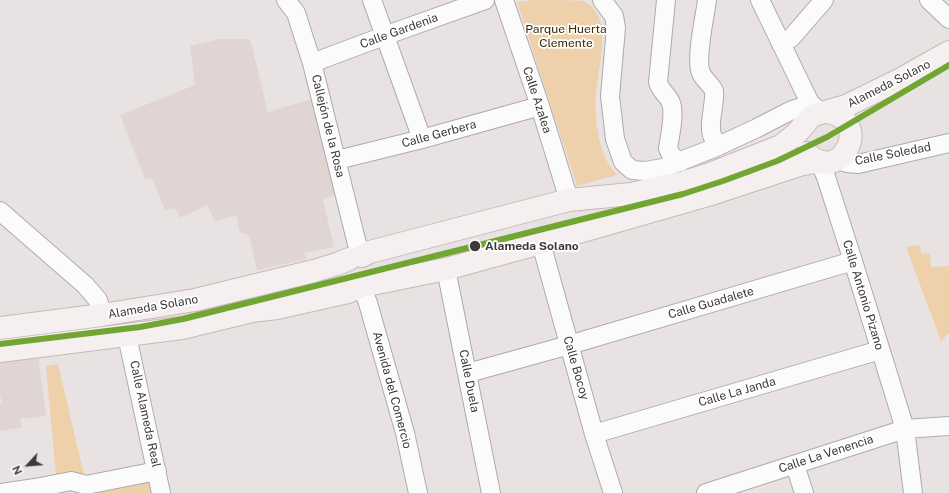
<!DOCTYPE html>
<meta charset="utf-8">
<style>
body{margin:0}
#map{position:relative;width:949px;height:493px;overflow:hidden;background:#e8e3e2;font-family:"Public Sans",sans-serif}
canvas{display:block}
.north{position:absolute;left:8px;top:445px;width:40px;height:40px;-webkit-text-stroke:3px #fff;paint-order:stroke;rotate:244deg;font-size:11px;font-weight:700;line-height:16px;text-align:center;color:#3d3939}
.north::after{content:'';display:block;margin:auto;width:14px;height:18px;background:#3d3939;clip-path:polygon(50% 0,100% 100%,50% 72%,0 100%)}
</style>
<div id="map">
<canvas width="949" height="493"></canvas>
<div class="north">N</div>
</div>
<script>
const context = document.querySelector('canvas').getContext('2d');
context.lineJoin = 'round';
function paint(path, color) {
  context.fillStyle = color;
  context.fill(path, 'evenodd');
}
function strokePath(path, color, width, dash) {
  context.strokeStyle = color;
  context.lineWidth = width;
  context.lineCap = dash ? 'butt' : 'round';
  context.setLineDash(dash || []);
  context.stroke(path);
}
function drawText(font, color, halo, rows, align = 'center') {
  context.font = font + ' "Public Sans",sans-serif';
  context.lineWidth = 3.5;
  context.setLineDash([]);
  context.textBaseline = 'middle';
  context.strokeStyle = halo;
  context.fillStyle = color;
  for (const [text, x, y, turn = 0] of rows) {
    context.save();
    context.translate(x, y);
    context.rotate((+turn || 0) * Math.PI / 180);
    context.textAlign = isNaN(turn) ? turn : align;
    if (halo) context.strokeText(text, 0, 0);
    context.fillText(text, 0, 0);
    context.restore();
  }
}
const built = new Path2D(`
 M 220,39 L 250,39 L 268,112 L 312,99 L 338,195 L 323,199 L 334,247 L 304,253 L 307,259 L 257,270 L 249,235 L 240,233 L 236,215 L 215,222 L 207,205 L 180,218 L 175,208 L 165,210 L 152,178 L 145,179 L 120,115 L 195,85 L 190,46 Z
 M 38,355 L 46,416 L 20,419 L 22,427 L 0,431 L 0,404 L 2,403 L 0,393 L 0,360 Z`);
const green = new Path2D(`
 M 534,0 C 545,0 574,0 583,1 C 615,15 598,67 596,94 C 594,114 598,145 608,163 C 610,167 614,171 617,175 L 577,186 L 517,2 Z
 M 920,245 L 921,254 L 930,253 L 931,267 L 949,266 L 949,333 L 941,341 L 906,247 Z
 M 58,364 L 84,475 L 56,476 L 46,366 Z
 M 150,476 L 155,493 L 93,493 L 92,489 Z`);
const minor = new Path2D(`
 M 286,0 L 296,13 L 312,63 L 360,256
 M 372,0 L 422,139
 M 504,0 L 540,106 L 569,200
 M 602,0 L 614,16 L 616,28 L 610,96 L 615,139 L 623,162 L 632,170 L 645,171 L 663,168 L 714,148 L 757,128 L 792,110 L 805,106 L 815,108
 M 666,0 L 658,82 C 660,91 668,95 671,103 C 675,114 670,136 668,148 C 670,155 674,159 681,162
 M 707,0 C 705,17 695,58 701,73 C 704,80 711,84 714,91 C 716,107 702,137 721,145
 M 760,0 L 810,103 L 820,112
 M 929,0 L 949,19
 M 781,44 L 791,38 L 824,0
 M 312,63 L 384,36 L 485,0
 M 838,159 L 847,163 L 858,164 L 949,143
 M 337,160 L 422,139 L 540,106
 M 819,161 L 826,177 L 853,261 L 905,429 L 913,493
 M 0,211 L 85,285 L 98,300 L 102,315
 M 541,243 L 594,434 L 613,493
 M 446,269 L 491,493
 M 362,288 L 368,303 L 405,433 L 418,493
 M 127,336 L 161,493
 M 468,373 L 569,345 L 853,261
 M 594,434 L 880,350
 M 795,465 L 804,493
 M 0,493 L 35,488 L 71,481 L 86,485 L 157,471
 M 706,493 L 905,429 L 949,426`);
const major = new Path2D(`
 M 807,153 C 840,187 875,120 827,112
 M 362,256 L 370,252 L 385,248 L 569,200 L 631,194 L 685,182 L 710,174 L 781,146 L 797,133 L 809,119 L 814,115 L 846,106 L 901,79 L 949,52
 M 367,285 L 446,269 L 541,243 L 708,195 L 799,165 L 819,161
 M 0,328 L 102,315 L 195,300 L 314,271 L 337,264 L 349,259
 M 0,351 L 182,328 L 252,311 L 277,308 L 348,292 L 357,288`);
const rail1 = new Path2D(`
 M 0,344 L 140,327 L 183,319 L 683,194 L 723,181 L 777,161 L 827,137 L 949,65`);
const markers = [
 [475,246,6,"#3d3939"]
];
const parkNames = [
 ["Parque Huerta",566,29],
 ["Clemente",566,43]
];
const streetNames = [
 ["Calle Gardenia",399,31,-20],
 ["Alameda Solano",889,84,-27],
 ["Calle Azalea",537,100,72],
 ["Callejón de la Rosa",328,126,76],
 ["Calle Gerbera",439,134,-15],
 ["Calle Soledad",893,154,-11],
 ["Calle Antonio Pizano",863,295,73],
 ["Calle Guadalete",711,303,-16],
 ["Alameda Solano",153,307,-10],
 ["Calle Bocoy",576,368,74],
 ["Calle Duela",469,381,79],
 ["Avenida del Comercio",392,390,75],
 ["Calle La Janda",737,392,-16],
 ["Calle Alameda Real",145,414,78],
 ["Calle La Venencia",826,454,-18]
];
const stopNames = [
 ["Alameda Solano",485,246]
];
paint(built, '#e0d5d3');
paint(green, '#eed0aa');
strokePath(minor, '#aeaaaa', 20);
strokePath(major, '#c4b9b9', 24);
strokePath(minor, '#fcfbfb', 18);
strokePath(major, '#f6eff0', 22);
strokePath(rail1, '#72a633', 6);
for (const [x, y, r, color] of markers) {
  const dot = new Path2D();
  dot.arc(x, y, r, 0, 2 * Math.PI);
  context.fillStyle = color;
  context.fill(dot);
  strokePath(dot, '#fff', 1.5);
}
drawText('12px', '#3c2602', '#fff', parkNames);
drawText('12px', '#3d3939', '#fff', streetNames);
drawText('bold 12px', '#3d3939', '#fff', stopNames, 'left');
</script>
